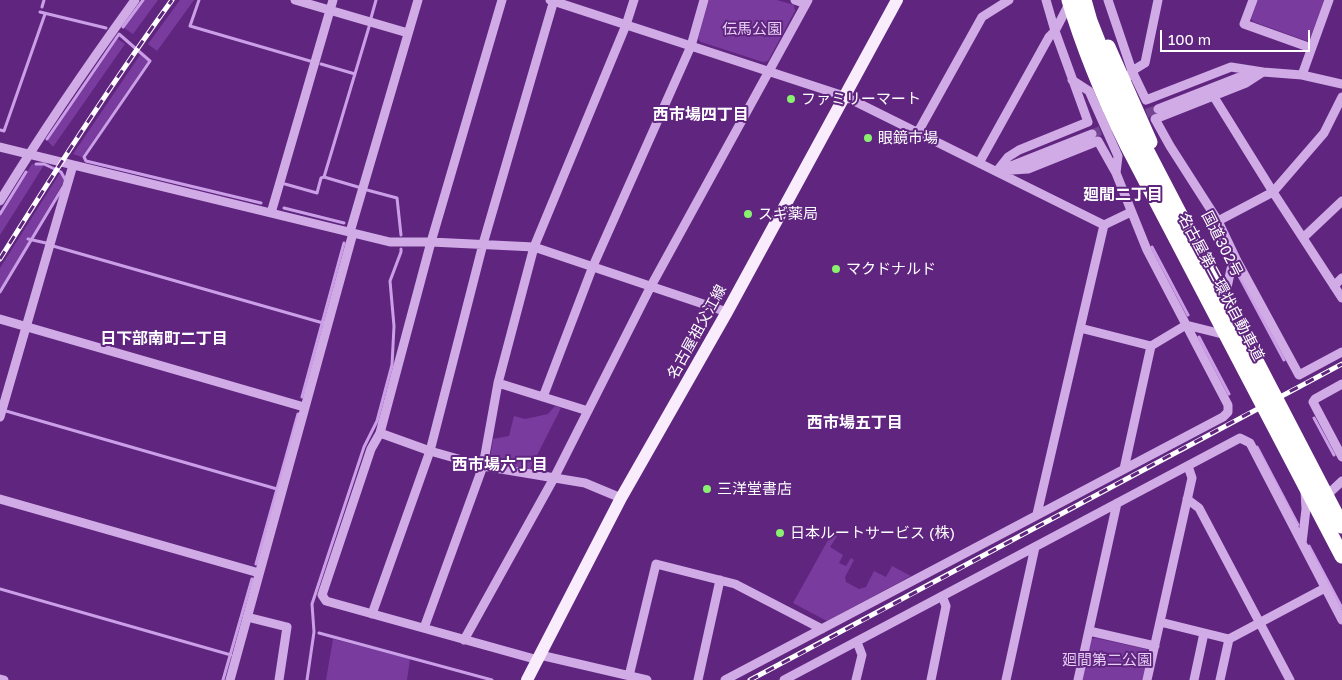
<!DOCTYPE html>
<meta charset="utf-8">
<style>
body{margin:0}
#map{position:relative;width:1342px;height:680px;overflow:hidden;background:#5f257f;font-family:"Golos Text",sans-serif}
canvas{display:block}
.scale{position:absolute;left:1160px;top:30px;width:150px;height:22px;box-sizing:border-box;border:2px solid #fff;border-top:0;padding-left:6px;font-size:15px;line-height:18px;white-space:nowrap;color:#fff;-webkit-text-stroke:4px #5f257f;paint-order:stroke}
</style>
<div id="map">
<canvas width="1342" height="680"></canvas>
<div class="scale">100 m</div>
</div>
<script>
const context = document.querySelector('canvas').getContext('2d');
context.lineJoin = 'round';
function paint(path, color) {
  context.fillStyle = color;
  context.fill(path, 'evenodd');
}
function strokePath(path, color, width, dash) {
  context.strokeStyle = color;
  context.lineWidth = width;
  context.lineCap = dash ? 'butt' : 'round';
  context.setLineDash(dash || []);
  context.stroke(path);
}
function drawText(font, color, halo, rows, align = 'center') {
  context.font = font + ' "Golos Text","Noto Sans JP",sans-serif';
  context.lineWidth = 4;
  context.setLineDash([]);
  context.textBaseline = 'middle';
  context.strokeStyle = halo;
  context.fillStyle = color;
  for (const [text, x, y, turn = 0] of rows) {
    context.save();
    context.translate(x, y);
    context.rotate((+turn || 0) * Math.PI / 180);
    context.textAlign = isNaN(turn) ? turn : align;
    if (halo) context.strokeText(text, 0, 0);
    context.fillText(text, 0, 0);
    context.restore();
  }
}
const green = new Path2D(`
 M 144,0 L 158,0 L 133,34 L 124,28 Z
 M 180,0 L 194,0 L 157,51 L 148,44 Z
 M 709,0 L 777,0 L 794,5 L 795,11 L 768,61 L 763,62 L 701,42 L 698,39 Z
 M 1258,0 L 1324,0 L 1310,39 L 1307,41 L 1254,22 L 1251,19 Z
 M 116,38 L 125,44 L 53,147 L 47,140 Z
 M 140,55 L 148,61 L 82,157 L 73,154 Z
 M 32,164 L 44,165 L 0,235 L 0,215 Z
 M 60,173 L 64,181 L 31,238 L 28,238 L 27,240 L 29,242 L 0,289 L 0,268 Z
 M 555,406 L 561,408 L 530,469 L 493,463 L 490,459 L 493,439 L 509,436 L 514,416 L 525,419 L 548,414 Z
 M 832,533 L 837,536 L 830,547 L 843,555 L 839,563 L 846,566 L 851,558 L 854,560 L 845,577 L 846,582 L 859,589 L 866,587 L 874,571 L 886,577 L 892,566 L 911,576 L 827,621 L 793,603 Z
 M 1095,638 L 1146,649 L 1149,653 L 1143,680 L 1082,680 L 1091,639 Z
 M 333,639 L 410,659 L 407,680 L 326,680 Z`);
const stream = new Path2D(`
 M 199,0 L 190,26 L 310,61
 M 42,7 L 44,0
 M 40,12 L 106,28
 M 371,18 L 376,0
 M 123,27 L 143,0
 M 321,64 L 355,74
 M 0,130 L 4,131 L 45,14
 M 47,139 L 119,34 L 150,61 L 84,157 L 86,161 L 261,203
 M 36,164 L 44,164 L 61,172 L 66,181
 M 285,184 L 317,193 L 321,178 L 324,177
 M 358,187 L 324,177 L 369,27
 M 367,190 L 397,198 L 401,235
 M 284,208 L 344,223
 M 0,214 L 26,172
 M 1206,214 L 1227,252
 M 28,239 L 46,243
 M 53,246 L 323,323
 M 1152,247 L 1188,315
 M 1238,274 L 1284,360
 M 0,292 L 63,187
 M 1199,337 L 1229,394
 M 302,397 L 344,243
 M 6,411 L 277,489
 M 1314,418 L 1334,455
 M 1257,447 L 1298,525
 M 1309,546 L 1342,608
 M 256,564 L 298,414
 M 0,589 L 231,655
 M 319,633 L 492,680
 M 223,680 L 252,579
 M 307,680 L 314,632 L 312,604 L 364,447 L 377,421 L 392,365 L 394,326 L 390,281 L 401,252 L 401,249`);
const minorTunnel = new Path2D(`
 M 1134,118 L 1158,109
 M 1092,134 L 1113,126`);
const minor = new Path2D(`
 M 295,0 L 408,33
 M 502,0 L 431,242 L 380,433 L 371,449 L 322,595 L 326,601 L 538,660
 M 550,0 L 844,96 L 1104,225 L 1037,514
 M 795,0 L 806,4
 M 1108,0 L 1132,71 L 1146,100 L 1231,67 L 1263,72
 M 1253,0 L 1244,24 L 1311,48
 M 1263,72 L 1246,83 L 1155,119 L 1170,146 L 1218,221 L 1237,261 L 1299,375 L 1342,352
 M 1302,75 L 1329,0
 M 1129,76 L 1132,71 L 1145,63 L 1158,0
 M 1072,80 L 1089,91 L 1118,156 L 1116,173
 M 1214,97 L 1273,192 L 1342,298
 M 1158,109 L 1237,78 L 1263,72 L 1302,75 L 1342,84
 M 918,132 L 982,17 L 1009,0
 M 0,147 L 390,242 L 431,242 L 534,247 L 727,312
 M 979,163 L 1049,37 L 1055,31 L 1070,2
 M 1006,168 L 1092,134
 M 997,171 L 1008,157 L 1019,150 L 1088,122 L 1055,31 L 1046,0
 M 0,201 C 42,132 88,65 135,0
 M 271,213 L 333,0
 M 1218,221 L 1273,192 L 1324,133 L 1342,97
 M 1104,225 L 1131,212
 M 350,232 L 418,0
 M 1304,237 L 1342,201
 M 1334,286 L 1342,278
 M 1226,292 L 1231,269 L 1237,261
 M 0,319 L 304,407
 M 1080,328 L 1151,346 L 1186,325 L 1222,334
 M 498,383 L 588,411
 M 1342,384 L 1315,399 L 1313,402 L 1342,457
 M 543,397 L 593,266 L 691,46 L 704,0
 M 0,417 L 73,165
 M 380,433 L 430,451 L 483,466 L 585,483 L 621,498
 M 1124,469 L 1151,346
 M 1324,498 L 1342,481
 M 0,499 L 259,573
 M 1187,499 L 1199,508 L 1290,680
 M 1302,543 L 1306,509 L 1305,491
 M 372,614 L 430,451 L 483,244 L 554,0
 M 247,617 L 287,627 L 279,680
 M 1160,622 L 1229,639
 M 424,628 L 483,466 L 498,383 L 534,247 L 626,25 L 634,0
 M 1089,631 L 1155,646
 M 464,640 L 554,478 L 651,286 L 808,0
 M 540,655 L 647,680
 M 629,676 L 656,564 L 735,584 L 822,629
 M 0,679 L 4,680
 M 230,680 L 353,233
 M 698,680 L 720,580
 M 725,680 C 891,592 1057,504 1223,417 L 1228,412 L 1228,405 L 1147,250 L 1116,173 L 1098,141 L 1028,169 L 997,171
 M 784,680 L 1240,438 L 1250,443 L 1342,620
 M 856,680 L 862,655 L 857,642
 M 931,680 L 946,606 L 942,596
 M 1006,680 L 1035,547
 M 1078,680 L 1117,503
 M 1147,680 L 1192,478 L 1188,466
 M 1194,680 L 1204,633
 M 1220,680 L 1229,639 L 1325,588`);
const major = new Path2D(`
 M 527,680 L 621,498 L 727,312 L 897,0`);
const highway = new Path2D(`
 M 1108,47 L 1150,142`);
const rail = new Path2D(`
 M 0,259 C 55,171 111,84 172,0
 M 750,680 C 948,576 1144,468 1342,364`);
const highwayBridge = new Path2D(`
 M 1069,0 C 1084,50 1104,98 1127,145 L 1342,556
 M 1084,0 L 1090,21 L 1123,105 L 1342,526`);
const markers = [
 [791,99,5,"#8af06f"],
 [868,138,5,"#8af06f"],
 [748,214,5,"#8af06f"],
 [836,269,5,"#8af06f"],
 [707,489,5,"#8af06f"],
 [780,533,5,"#8af06f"]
];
const parkNames = [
 ["伝馬公園",752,29],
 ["廻間第二公園",1107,660]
];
const poiNames = [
 ["ファミリーマート",801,99],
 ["眼鏡市場",878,138],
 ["スギ薬局",758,214],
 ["マクドナルド",846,269],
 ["三洋堂書店",717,489],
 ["日本ルートサービス (株)",790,533]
];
const streetNames = [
 ["国道302号",1222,244,63],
 ["名古屋第二環状自動車道",1221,287,62],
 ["名古屋祖父江線",697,332,-61]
];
const neighbourhoodNames = [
 ["西市場四丁目",701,115],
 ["廻間二丁目",1123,195],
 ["日下部南町二丁目",164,339],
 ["西市場五丁目",855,423],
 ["西市場六丁目",500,465]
];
paint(green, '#793c9e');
strokePath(stream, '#cb9fe7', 3);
strokePath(minorTunnel, '#774692', 9, [9, 4.5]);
strokePath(minor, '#d0abe6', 9);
strokePath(major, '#f8ecfd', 12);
strokePath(highway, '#fff', 15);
strokePath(rail, '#fff', 5);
strokePath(rail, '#5f257f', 3, [9]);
strokePath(highwayBridge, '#fff', 15);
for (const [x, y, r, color] of markers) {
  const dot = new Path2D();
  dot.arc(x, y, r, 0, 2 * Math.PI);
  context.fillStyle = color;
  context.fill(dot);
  strokePath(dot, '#5f257f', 2);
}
drawText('15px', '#e6cef5', '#5f257f', parkNames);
drawText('15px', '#fff', '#5f257f', poiNames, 'left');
drawText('15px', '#fff', '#5f257f', streetNames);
drawText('bold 16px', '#fff', '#5f257f', neighbourhoodNames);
</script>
